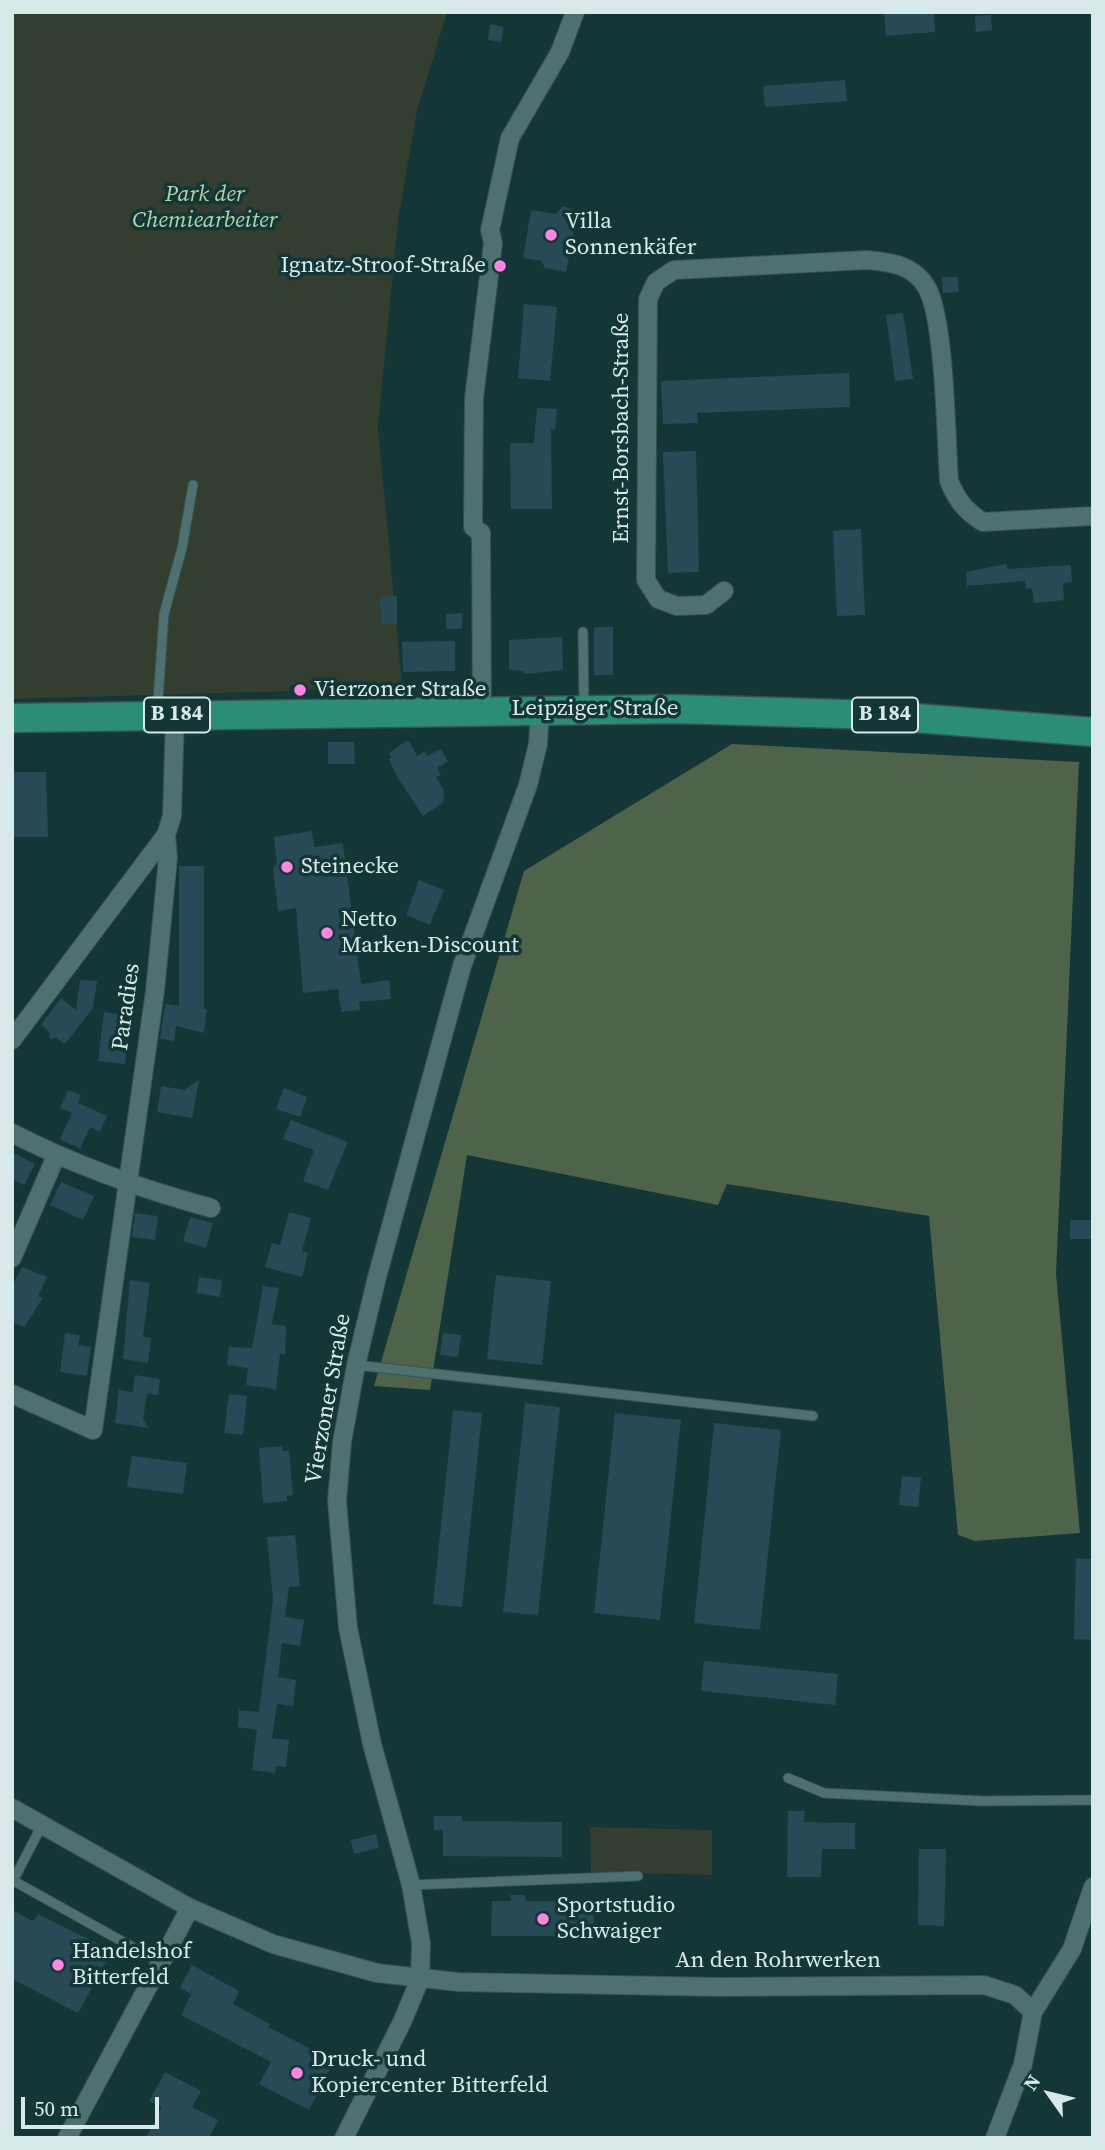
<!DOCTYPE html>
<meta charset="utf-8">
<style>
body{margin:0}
#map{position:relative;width:1105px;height:2150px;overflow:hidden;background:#143636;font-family:"Source Serif 4",serif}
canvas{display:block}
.frame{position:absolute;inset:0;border:14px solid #d7eae9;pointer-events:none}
.north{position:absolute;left:1014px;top:2059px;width:70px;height:70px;-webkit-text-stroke:5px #143636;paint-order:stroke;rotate:304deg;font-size:19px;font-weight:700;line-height:28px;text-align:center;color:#d7eae9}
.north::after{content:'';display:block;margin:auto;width:24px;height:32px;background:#d7eae9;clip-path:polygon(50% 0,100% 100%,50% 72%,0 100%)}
.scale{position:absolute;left:21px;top:2097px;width:138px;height:32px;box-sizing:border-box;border:4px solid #d7eae9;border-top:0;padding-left:9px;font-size:21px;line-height:24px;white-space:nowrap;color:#d7eae9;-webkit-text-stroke:5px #143636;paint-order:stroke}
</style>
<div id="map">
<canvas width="1105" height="2150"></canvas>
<div class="frame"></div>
<div class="north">N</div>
<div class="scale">50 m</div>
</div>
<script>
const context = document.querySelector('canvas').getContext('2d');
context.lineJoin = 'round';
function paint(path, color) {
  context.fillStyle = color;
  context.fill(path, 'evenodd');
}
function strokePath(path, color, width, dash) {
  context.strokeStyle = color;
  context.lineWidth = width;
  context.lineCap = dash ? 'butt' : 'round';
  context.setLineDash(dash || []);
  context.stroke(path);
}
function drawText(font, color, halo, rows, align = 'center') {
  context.font = font + ' "Source Serif 4",serif';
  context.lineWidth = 7;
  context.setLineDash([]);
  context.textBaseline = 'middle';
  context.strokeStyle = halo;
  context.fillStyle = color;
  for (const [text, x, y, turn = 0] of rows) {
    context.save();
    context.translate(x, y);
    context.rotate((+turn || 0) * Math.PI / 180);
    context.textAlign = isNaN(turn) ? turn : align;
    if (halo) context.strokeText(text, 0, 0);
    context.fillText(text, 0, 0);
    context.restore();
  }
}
const green = new Path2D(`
 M 12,12 L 447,12 L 417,111 L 398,220 L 378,427 L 402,685 L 301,690 L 300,685 L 290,685 L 290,691 L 12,699 Z
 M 590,1827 L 712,1830 L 712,1875 L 591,1872 Z`);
const forest = new Path2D(`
 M 732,744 L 1079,762 L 1056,1274 L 1080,1533 L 975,1541 L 958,1535 L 929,1216 L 727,1184 L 718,1205 L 467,1155 L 430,1390 L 374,1386 L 524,871 Z`);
const building = new Path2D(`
 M 884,12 L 934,12 L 935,32 L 886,36 Z
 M 991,15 L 992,30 L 976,32 L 975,16 Z
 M 490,24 L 504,27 L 501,42 L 488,40 Z
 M 845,80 L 847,101 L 765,107 L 763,86 Z
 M 563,206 L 576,210 L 573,232 L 575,246 L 570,251 L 566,272 L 545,268 L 541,261 L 523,258 L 531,210 L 556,214 Z
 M 942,277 L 958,277 L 959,292 L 943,293 Z
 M 524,304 L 557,307 L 550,381 L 518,378 Z
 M 903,313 L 913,379 L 895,381 L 886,315 Z
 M 849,373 L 850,407 L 697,413 L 698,423 L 663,424 L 661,381 Z
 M 537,408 L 557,409 L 555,430 L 551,430 L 552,509 L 511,509 L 510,443 L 534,443 Z
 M 696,451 L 699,572 L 668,573 L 663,452 Z
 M 861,529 L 865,615 L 837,616 L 833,531 Z
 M 1006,564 L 1007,569 L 1071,565 L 1072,582 L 1063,583 L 1064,600 L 1034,603 L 1032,588 L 1026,589 L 1025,581 L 967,586 L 966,572 Z
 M 397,596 L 397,624 L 382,624 L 379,597 Z
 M 462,613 L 462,629 L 446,629 L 446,614 Z
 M 594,627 L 613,627 L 613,675 L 594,675 Z
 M 562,637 L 563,670 L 524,674 L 524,671 L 509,670 L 509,640 Z
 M 455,641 L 455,671 L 403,672 L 402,642 Z
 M 406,741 L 409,741 L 417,756 L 425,751 L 427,756 L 441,749 L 448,762 L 437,768 L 441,775 L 436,777 L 443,789 L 444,802 L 423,816 L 396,775 L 389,759 L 392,757 L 389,753 Z
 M 328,742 L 354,742 L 355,764 L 328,764 Z
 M 12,772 L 46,772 L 48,837 L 12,837 Z
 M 312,831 L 314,847 L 343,843 L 361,984 L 389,980 L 391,999 L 359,1002 L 360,1010 L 341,1012 L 338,989 L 303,993 L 296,908 L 278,911 L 273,868 L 277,863 L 274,837 Z
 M 179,866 L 204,866 L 204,1009 L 207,1009 L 204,1033 L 176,1026 L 174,1041 L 160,1039 L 165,1004 L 179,1006 Z
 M 419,880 L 444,890 L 430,925 L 406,915 Z
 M 80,980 L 97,981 L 93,1008 L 65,1044 L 56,1038 L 50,1039 L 49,1032 L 41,1025 L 61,998 L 76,1010 Z
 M 104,1012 L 131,1016 L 125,1064 L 98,1061 Z
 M 199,1080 L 192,1118 L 157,1112 L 161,1086 L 184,1090 Z
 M 284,1088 L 307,1097 L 300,1117 L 276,1109 Z
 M 68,1090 L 81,1095 L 78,1103 L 107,1116 L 100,1132 L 90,1127 L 80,1149 L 60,1139 L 72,1113 L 60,1108 Z
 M 291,1120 L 348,1142 L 328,1190 L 303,1181 L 314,1150 L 283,1139 Z
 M 12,1152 L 35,1164 L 24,1185 L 12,1179 Z
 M 61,1182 L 94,1196 L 83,1220 L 50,1205 Z
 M 289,1212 L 311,1218 L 302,1251 L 308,1253 L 302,1277 L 265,1267 L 272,1243 L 280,1245 Z
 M 135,1213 L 158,1216 L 155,1240 L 132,1237 Z
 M 190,1217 L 213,1223 L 206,1248 L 183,1241 Z
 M 1070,1220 L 1093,1220 L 1093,1239 L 1070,1239 Z
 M 22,1267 L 47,1277 L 38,1296 L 43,1298 L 24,1327 L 12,1322 L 12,1287 Z
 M 496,1275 L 551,1281 L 542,1365 L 487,1359 Z
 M 199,1277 L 222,1280 L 220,1297 L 197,1293 Z
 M 130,1280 L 150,1283 L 143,1336 L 151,1338 L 148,1363 L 123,1359 Z
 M 263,1286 L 279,1288 L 272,1324 L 286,1326 L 285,1354 L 280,1354 L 276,1389 L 246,1385 L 248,1368 L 227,1365 L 229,1347 L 252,1348 Z
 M 65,1333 L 80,1335 L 78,1345 L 91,1347 L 87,1376 L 60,1372 Z
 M 443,1333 L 461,1335 L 458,1357 L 440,1355 Z
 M 135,1375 L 160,1379 L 158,1395 L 147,1394 L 143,1420 L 149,1428 L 115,1423 L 119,1390 L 133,1392 Z
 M 229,1394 L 247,1396 L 243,1435 L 224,1433 Z
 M 525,1403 L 560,1407 L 538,1615 L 503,1612 Z
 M 453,1410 L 482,1413 L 462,1607 L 433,1604 Z
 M 615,1413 L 681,1420 L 660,1620 L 594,1613 Z
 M 714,1423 L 781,1430 L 760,1630 L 694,1623 Z
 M 282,1446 L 283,1451 L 289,1451 L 293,1495 L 287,1496 L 287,1501 L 263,1503 L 259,1448 Z
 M 132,1456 L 187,1463 L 183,1494 L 127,1487 Z
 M 902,1476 L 921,1478 L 918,1507 L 899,1505 Z
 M 295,1535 L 300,1586 L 289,1587 L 285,1617 L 304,1620 L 300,1646 L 282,1643 L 278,1677 L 296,1680 L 293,1706 L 277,1704 L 272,1738 L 289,1740 L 286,1767 L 276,1766 L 275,1773 L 252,1770 L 257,1730 L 238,1727 L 239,1710 L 259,1712 L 273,1600 L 267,1537 Z
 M 1076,1558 L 1093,1559 L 1093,1640 L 1074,1639 Z
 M 704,1661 L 838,1674 L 835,1705 L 701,1691 Z
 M 788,1811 L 805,1811 L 804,1822 L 855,1823 L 855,1849 L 822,1849 L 821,1877 L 787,1877 Z
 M 434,1816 L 462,1816 L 462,1821 L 562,1822 L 562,1857 L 443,1856 L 443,1830 L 434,1830 Z
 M 376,1834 L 379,1848 L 354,1854 L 351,1840 Z
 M 919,1849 L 946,1849 L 944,1926 L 918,1925 Z
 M 510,1895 L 525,1895 L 526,1901 L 594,1902 L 594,1936 L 491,1936 L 492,1901 L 511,1901 Z
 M 12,1910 L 33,1921 L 38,1914 L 112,1951 L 78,2013 L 12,1979 Z
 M 192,1965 L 239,1991 L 233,2004 L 270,2024 L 268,2027 L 334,2061 L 309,2110 L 259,2084 L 271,2062 L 181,2015 L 191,1994 L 180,1988 Z
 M 165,2072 L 201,2091 L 192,2107 L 218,2120 L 209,2138 L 146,2138 L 162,2107 L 149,2101 Z`);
const lane = new Path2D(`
 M 583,632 L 584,707
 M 157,714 L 164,614 L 182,548 L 193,485
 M 356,1365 L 813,1416
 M 788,1778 L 824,1793 L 982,1801 L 1093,1800
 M 12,1880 L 161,1963
 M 13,1881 L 42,1825
 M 411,1885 L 638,1876`);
const street = new Path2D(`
 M 724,591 L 706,605 L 677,606 L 658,599 L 646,580 L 648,299 L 656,282 L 674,270 L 867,260 C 891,262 914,265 927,288 C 945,320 946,439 949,481 C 957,500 965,511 983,522 L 1093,516
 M 482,710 L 481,533 L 473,527 L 474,398 L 493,243 L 490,230 L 510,138 L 560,52 L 575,12
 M 12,1040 L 166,835 L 172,816 L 175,715
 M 12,1133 C 76,1166 141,1189 211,1208
 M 12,1258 L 56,1156
 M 12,1394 L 93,1430 L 155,991 L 168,858 L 166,835
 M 12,1808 L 190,1908 L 273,1944 L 377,1973 L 458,1982 L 719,1987 L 984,1985 L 1015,1995 L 1033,2012
 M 67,2138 L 190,1908
 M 344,2138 L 402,2022 L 420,1979 L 421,1943 L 411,1885 L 372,1744 L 348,1628 L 337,1501 L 342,1442 L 356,1365 L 377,1277 L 462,966 L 528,785 L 538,744 L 540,709
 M 995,2138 L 1023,2064 L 1033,2012 L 1072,1949 L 1093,1887`);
const primary = new Path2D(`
 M 12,718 L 677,709 L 877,715 L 1093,732`);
const markers = [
 [551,235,7,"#fd86e2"],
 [500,266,7,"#fd86e2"],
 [300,690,7,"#fd86e2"],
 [287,867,7,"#fd86e2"],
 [327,933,7,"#fd86e2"],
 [543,1919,7,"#fd86e2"],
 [58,1965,7,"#fd86e2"],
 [297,2073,7,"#fd86e2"]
];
const shields = [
 [177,715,66],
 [885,715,66]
];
const shieldNames = [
 ["B 184",177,715],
 ["B 184",885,715]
];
const parkNames = [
 ["Park der",205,195],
 ["Chemiearbeiter",205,221]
];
const poiNames = [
 ["Villa",565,222],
 ["Sonnenkäfer",565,248],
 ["Ignatz-Stroof-Straße",486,266,"right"],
 ["Vierzoner Straße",314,690],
 ["Steinecke",301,867],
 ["Netto",341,920],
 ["Marken-Discount",341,946],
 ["Sportstudio",557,1906],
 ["Schwaiger",557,1932],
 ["Handelshof",72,1952],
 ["Bitterfeld",72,1978],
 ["Druck- und",311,2060],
 ["Kopiercenter Bitterfeld",311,2086]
];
const streetNames = [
 ["Ernst-Borsbach-Straße",622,428,-90],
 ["Leipziger Straße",595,709],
 ["Paradies",127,1007,-82],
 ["Vierzoner Straße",329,1399,-80],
 ["An den Rohrwerken",778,1961]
];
paint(green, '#333e30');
paint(forest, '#4f624a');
paint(building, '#274a56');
strokePath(lane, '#385252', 11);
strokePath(street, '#385252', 20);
strokePath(primary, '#385252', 31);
strokePath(lane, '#4e7070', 9);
strokePath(street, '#4e7070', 18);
strokePath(primary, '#2c8d76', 28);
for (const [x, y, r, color] of markers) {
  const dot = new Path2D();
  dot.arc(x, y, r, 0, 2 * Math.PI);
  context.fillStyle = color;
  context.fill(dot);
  strokePath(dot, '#143636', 2.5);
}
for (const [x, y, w] of shields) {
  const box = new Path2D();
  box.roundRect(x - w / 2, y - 17.5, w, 35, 5);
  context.fillStyle = '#143636';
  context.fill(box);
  strokePath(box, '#d7eae9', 2);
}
drawText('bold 21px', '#d7eae9', null, shieldNames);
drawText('italic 23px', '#b1d6a7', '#143636', parkNames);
drawText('23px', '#d7eae9', '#143636', poiNames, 'left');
drawText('23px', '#d7eae9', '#143636', streetNames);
</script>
